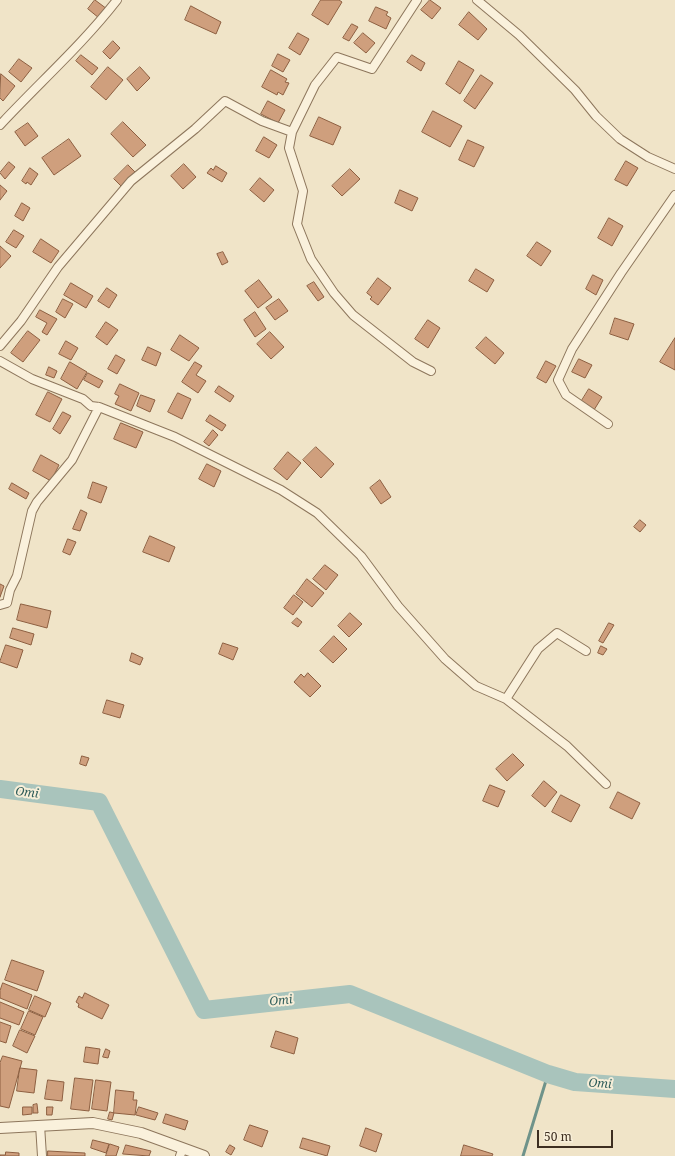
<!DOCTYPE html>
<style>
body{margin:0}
#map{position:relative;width:675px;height:1156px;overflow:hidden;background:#f0e4c8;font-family:"Noto Serif",serif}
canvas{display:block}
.scale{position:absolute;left:537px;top:1130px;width:76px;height:18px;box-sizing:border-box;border:2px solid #3d2e20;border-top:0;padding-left:5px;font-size:12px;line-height:14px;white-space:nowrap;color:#3d2e20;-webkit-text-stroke:3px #f7eed8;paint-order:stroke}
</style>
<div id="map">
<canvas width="675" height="1156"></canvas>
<div class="scale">50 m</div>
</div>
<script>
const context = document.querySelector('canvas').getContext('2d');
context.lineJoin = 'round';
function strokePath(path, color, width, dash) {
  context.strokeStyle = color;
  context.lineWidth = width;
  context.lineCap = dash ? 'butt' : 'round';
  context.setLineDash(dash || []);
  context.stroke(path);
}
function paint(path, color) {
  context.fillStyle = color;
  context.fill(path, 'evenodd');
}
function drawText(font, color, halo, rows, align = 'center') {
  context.font = font + ' "Noto Serif",serif';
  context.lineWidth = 4;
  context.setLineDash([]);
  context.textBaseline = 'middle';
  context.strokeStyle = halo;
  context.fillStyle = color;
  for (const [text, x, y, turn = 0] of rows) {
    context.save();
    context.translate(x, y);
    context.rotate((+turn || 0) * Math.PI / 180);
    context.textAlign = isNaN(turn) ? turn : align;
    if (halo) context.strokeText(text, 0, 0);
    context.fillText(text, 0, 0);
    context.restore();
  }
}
const stream = new Path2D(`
 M 523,1156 L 548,1074`);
const river = new Path2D(`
 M 0,789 L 99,802 L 204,1010 L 350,994 L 548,1074 L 575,1082 L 675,1089`);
const building = new Path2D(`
 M 95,0 L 107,9 L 99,18 L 88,9 Z
 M 321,0 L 339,0 L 342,2 L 328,25 L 312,15 Z
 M 430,0 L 441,8 L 432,19 L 421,10 Z
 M 191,6 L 221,22 L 216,34 L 185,20 Z
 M 376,7 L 388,12 L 386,15 L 391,18 L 386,29 L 369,21 Z
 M 469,12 L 487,29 L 478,40 L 459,25 Z
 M 352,24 L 358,27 L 349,41 L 343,38 Z
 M 298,33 L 309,39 L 300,55 L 289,48 Z
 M 363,33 L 375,43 L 366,53 L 354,43 Z
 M 113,41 L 120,48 L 110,59 L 103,52 Z
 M 278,54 L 290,60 L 283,72 L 272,66 Z
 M 81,55 L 98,68 L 92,75 L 76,61 Z
 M 412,55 L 425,63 L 421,71 L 407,62 Z
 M 19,59 L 32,68 L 21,82 L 9,72 Z
 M 459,61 L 474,70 L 460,94 L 446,84 Z
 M 108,67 L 123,80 L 106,100 L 91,87 Z
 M 140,67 L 150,78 L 137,91 L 127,79 Z
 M 271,70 L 287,79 L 285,82 L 289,83 L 283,95 L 278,92 L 277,95 L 262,87 Z
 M 1,74 L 15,86 L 3,101 L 0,98 Z
 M 481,75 L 493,83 L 475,109 L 464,101 Z
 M 268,101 L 285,110 L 278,123 L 261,114 Z
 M 433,111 L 462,126 L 450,147 L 422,132 Z
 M 319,117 L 341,127 L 333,145 L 310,136 Z
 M 123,122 L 146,145 L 133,157 L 111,134 Z
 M 28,123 L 38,136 L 25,146 L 15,132 Z
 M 264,137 L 277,145 L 269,158 L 256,151 Z
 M 69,139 L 81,156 L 54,175 L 42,158 Z
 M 468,140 L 484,147 L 474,167 L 459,160 Z
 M 626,161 L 638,168 L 627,186 L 615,180 Z
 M 9,162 L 15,167 L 5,179 L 0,173 Z
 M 184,164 L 196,177 L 183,189 L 171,176 Z
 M 128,165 L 135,172 L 121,186 L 114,179 Z
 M 216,166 L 227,173 L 222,182 L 207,173 L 211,168 L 213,170 Z
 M 30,168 L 38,174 L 31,185 L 27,182 L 26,184 L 22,181 Z
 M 350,169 L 360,179 L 342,196 L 332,186 Z
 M 260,178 L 274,190 L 264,202 L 250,190 Z
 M 0,185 L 7,191 L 0,200 Z
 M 400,190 L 418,198 L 412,211 L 395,203 Z
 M 22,203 L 30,208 L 23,221 L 15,216 Z
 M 609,218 L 623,226 L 612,246 L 598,238 Z
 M 14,230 L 24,236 L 16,248 L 6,242 Z
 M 41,239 L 59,251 L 51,263 L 33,252 Z
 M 537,242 L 551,251 L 541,266 L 527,256 Z
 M 0,246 L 11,256 L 0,268 Z
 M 223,252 L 228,262 L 222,265 L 217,254 Z
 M 476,269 L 494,280 L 487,292 L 469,281 Z
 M 593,275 L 603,280 L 596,295 L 586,289 Z
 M 378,278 L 391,288 L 378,305 L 370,299 L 372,297 L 367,293 Z
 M 259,280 L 272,297 L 258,308 L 245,291 Z
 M 314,282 L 324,297 L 318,301 L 307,286 Z
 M 71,283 L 93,296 L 86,308 L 64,295 Z
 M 107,288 L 117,295 L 109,308 L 98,301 Z
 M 63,299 L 73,304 L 65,318 L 56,312 Z
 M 279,299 L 288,311 L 275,320 L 266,308 Z
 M 40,310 L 57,319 L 47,335 L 42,332 L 47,323 L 36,317 Z
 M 255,312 L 266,329 L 255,337 L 244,320 Z
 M 615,318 L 634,324 L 628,340 L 610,334 Z
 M 428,320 L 440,328 L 428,348 L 415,339 Z
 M 106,322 L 118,330 L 107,345 L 96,337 Z
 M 28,331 L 40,340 L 23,362 L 11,353 Z
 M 270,332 L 284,347 L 271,359 L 257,344 Z
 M 180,335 L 199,348 L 189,361 L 171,350 Z
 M 486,337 L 504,353 L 495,364 L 476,348 Z
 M 675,338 L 675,370 L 660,362 Z
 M 66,341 L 78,348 L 71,360 L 59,354 Z
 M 148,347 L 161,353 L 156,366 L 142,360 Z
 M 116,355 L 125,360 L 117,374 L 108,369 Z
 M 579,359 L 592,365 L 585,378 L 572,372 Z
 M 546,361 L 556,366 L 546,383 L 537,378 Z
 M 70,362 L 87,372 L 77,389 L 61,379 Z
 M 195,362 L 202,366 L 196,375 L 206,381 L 198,393 L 182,382 Z
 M 49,367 L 57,371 L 54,378 L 46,375 Z
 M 88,373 L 103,381 L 99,388 L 84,380 Z
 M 120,384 L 139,393 L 131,411 L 115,404 L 119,396 L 115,394 Z
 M 219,386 L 234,396 L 230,402 L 215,392 Z
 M 589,389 L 602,397 L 594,410 L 581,402 Z
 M 48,392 L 62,399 L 50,422 L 36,415 Z
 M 178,393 L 191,399 L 182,419 L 168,412 Z
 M 141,395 L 155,400 L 150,412 L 137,406 Z
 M 63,412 L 71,416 L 60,434 L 53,429 Z
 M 210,415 L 226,425 L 222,431 L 206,421 Z
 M 121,423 L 143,432 L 136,448 L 114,439 Z
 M 213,430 L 218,435 L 209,446 L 204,442 Z
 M 316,447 L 334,464 L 321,478 L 303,460 Z
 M 288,452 L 301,463 L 287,480 L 274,469 Z
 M 41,455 L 59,465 L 51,481 L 33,471 Z
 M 207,464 L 221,471 L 214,487 L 199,479 Z
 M 380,480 L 391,497 L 381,504 L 370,488 Z
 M 93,482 L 107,487 L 101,503 L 88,498 Z
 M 12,483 L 29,493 L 26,499 L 9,489 Z
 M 81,510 L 87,513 L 80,531 L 73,529 Z
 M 640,520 L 646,525 L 640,532 L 634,527 Z
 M 150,536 L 175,547 L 169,562 L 143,552 Z
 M 68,539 L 76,542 L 70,555 L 63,552 Z
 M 325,565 L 338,575 L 326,590 L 313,579 Z
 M 307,579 L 324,593 L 312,607 L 296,594 Z
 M 0,584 L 4,586 L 0,597 Z
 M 294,595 L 303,602 L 293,615 L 284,608 Z
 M 21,604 L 51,611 L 47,628 L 17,620 Z
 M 350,613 L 362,624 L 349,637 L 338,626 Z
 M 297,618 L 302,622 L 298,627 L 292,623 Z
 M 609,623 L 614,625 L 603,643 L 599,641 Z
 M 13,628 L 34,634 L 31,645 L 10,638 Z
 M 334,636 L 347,649 L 333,663 L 320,651 Z
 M 223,643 L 238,648 L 233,660 L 219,654 Z
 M 6,645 L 23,650 L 17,668 L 0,662 Z
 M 601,646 L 607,649 L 603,655 L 598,653 Z
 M 132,653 L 143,658 L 140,665 L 130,661 Z
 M 308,673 L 321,686 L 310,697 L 294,682 L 301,674 L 304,677 Z
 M 107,700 L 124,705 L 120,718 L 103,713 Z
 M 513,754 L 524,765 L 507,781 L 496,769 Z
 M 82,756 L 89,758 L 86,766 L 80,764 Z
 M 544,781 L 557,792 L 545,807 L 532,796 Z
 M 490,785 L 505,791 L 498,807 L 483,801 Z
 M 618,792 L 640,803 L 632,819 L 610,808 Z
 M 561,795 L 580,805 L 571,822 L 552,812 Z
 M 12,960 L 44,971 L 37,991 L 5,980 Z
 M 3,983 L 32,995 L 27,1009 L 0,998 L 0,991 Z
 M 85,993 L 109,1005 L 102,1019 L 78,1007 L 79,1004 L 76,1002 L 79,996 L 82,998 Z
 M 35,996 L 51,1003 L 45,1017 L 29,1010 Z
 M 0,1002 L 24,1012 L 19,1025 L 0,1018 Z
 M 29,1011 L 43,1017 L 35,1035 L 21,1029 Z
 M 0,1022 L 11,1026 L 6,1043 L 0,1041 Z
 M 20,1030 L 35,1036 L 27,1053 L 13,1046 Z
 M 276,1031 L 298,1038 L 294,1054 L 271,1047 Z
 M 86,1047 L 100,1049 L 98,1064 L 84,1062 Z
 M 106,1049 L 110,1051 L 108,1058 L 103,1057 Z
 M 3,1056 L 22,1061 L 9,1108 L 0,1106 L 0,1063 Z
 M 20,1068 L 37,1070 L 34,1093 L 17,1091 Z
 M 75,1078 L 93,1080 L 89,1111 L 71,1109 Z
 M 48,1080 L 64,1082 L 62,1101 L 45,1099 Z
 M 96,1080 L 111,1082 L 107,1111 L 92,1109 Z
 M 116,1090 L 134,1092 L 133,1100 L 137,1100 L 135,1115 L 114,1113 Z
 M 37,1104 L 38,1113 L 33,1113 L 33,1105 Z
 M 23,1107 L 32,1107 L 32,1114 L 23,1115 Z
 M 47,1107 L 53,1107 L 52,1115 L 47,1115 Z
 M 139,1107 L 158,1113 L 155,1120 L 136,1115 Z
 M 110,1112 L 114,1113 L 112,1120 L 108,1119 Z
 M 166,1114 L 188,1121 L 185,1130 L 163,1123 Z
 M 250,1125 L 268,1131 L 262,1147 L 244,1140 Z
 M 366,1128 L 382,1134 L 376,1152 L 360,1146 Z
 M 303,1138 L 330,1146 L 327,1156 L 300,1148 Z
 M 93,1140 L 109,1144 L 106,1153 L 91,1148 Z
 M 110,1144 L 119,1147 L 116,1156 L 106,1156 Z
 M 126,1145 L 151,1151 L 149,1156 L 123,1154 Z
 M 230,1145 L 235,1148 L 231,1155 L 226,1152 Z
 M 464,1145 L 493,1154 L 492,1156 L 461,1156 Z
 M 48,1151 L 85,1153 L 85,1156 L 48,1156 Z
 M 6,1152 L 19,1153 L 19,1156 L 0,1156 L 0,1155 L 5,1155 Z`);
const minor = new Path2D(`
 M 477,0 L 519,35 L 575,90 L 596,116 L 620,139 L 648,157 L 675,169
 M 0,125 C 39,83 82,45 117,0
 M 292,132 L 289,148 L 303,191 L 297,224 L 311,259 L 334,293 L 353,315 L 413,362 L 431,371
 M 0,346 L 21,321 L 58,267 L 131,181 L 195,129 L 225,101 L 262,121 L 292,132 L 315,85 L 337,57 L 372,69 L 417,0
 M 0,361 L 32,379 L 83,399 L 91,406 L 99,407 L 175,437 L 281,490 L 317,513 L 361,556 L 398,606 L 445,659 L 476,686 L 506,699 L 567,746 L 606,784
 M 608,424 L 566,395 L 558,380 L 572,349 L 621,273 L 675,195
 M 0,605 L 7,603 L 10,590 L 17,576 L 32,511 L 37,502 L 72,460 L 99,407
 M 506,699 L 538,649 L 557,633 L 586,651
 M 40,1125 L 42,1156
 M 180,1156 L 183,1148`);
const tertiary = new Path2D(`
 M 0,1128 L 93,1123 L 141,1133 L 204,1156`);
const waterNames = [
 ["Omi",27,793,7],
 ["Omi",281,1001,-6],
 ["Omi",600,1084,4]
];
strokePath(stream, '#6f938a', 3);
strokePath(river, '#a9c4bc', 18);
paint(building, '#cf9f7d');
strokePath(building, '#8d5f41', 1);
strokePath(minor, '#8d765c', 10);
strokePath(tertiary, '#8d765c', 12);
strokePath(minor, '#faf1dc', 8);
strokePath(tertiary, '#faf1dc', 10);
drawText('italic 12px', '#2f5d5a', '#f7eed8', waterNames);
</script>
